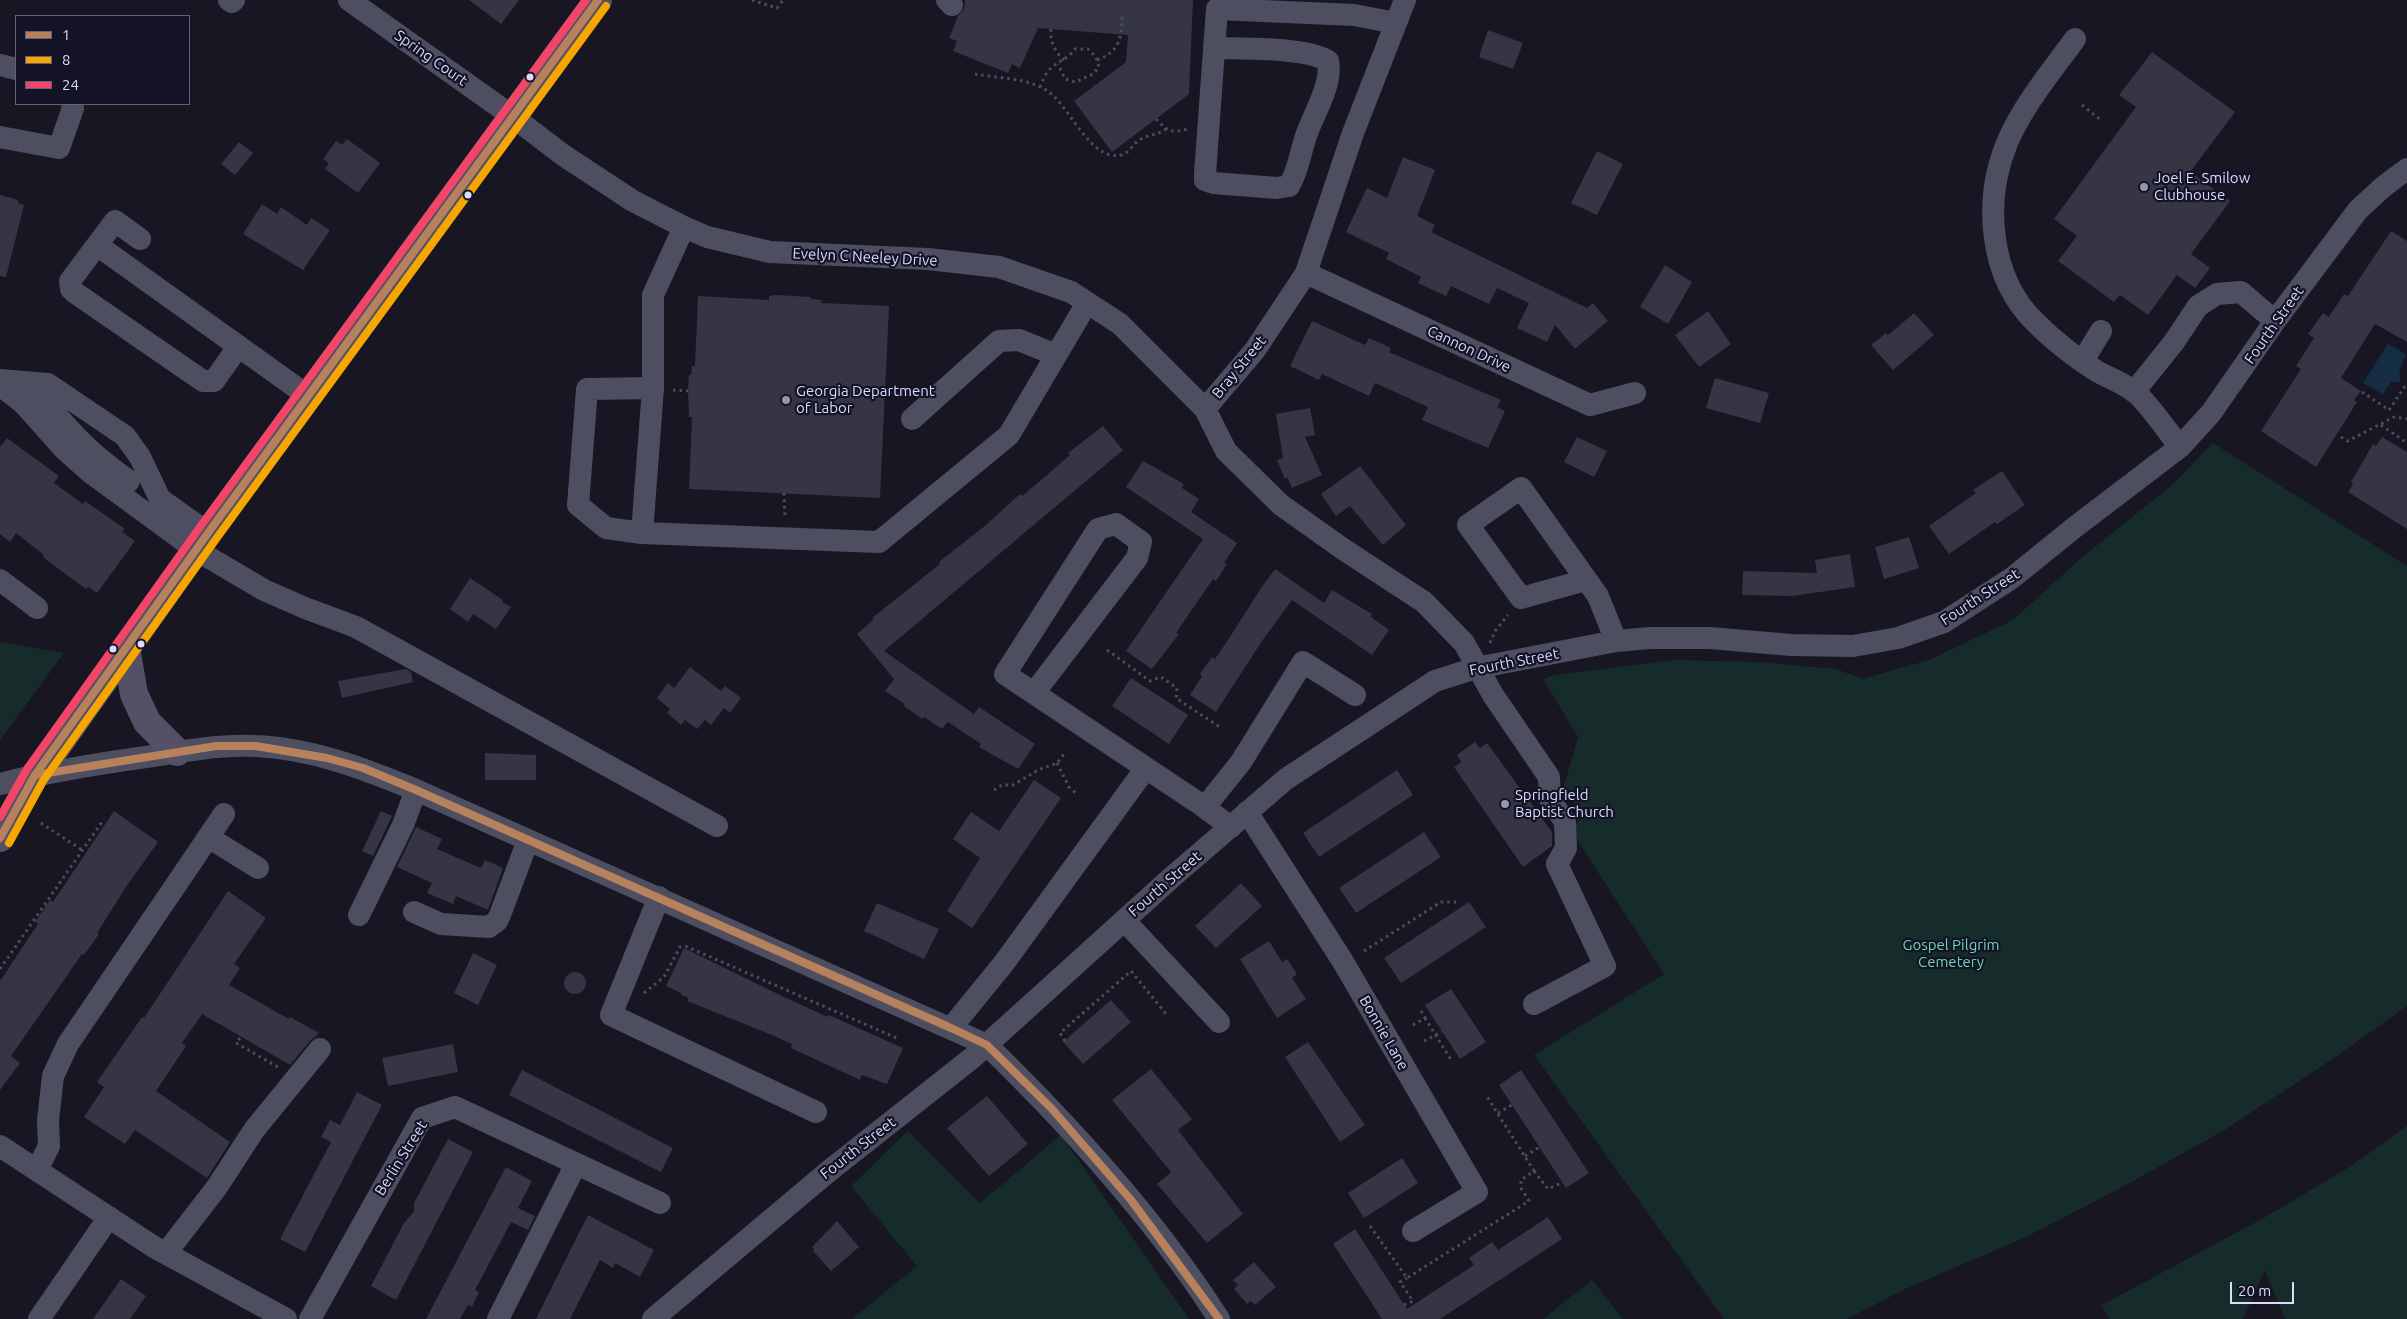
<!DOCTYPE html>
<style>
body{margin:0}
#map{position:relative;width:2407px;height:1319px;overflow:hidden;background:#171622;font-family:Ubuntu,sans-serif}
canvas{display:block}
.legend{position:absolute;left:15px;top:15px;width:175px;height:90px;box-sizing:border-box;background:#131226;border:1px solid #63637b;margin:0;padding:6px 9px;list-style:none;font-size:15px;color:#dbdcfb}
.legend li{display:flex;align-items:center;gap:10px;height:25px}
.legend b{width:25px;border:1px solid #63637b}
.scale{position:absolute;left:2230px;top:1282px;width:64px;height:22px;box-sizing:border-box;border:2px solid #dbdcfb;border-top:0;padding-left:6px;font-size:15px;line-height:18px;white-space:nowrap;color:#dbdcfb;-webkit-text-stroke:4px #131226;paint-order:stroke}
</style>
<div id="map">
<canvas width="2407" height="1319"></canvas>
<ul class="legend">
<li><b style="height:6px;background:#b6815c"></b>1</li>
<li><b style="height:6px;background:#f7a600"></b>8</li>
<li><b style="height:6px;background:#f34667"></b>24</li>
</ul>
<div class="scale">20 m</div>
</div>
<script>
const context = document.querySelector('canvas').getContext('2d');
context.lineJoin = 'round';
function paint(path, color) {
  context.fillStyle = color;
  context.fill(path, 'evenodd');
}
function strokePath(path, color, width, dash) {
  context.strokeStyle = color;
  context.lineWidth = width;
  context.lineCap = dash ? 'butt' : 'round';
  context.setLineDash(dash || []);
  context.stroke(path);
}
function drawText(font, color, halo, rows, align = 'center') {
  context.font = font + ' Ubuntu,sans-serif';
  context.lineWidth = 4.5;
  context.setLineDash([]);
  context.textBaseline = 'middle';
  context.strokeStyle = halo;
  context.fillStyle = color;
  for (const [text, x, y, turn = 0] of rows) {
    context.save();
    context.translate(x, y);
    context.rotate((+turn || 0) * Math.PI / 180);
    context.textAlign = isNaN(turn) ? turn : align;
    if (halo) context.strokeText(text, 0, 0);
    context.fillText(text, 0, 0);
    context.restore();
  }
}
const green = new Path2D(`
 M 2213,443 L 2407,566 L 2407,1006 L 2337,1056 L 2223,1131 L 2117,1190 L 2024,1238 L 1903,1290 L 1847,1319 L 1724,1319 L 1534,1055 L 1664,974 L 1572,832 L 1582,814 L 1563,789 L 1578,737 L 1543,679 L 1555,675 L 1674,660 L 1757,662 L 1836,669 L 1863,679 L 1929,660 L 2013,620 L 2080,559 L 2172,485 Z
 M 0,642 L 64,653 L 0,740 Z
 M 2407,1126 L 2407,1319 L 2285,1319 L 2265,1270 L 2243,1319 L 2109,1319 L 2102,1305 L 2269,1215 L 2351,1166 Z
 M 908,1131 L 980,1203 L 1061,1135 L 1189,1319 L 852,1319 L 917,1266 L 851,1186 Z
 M 1592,1280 L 1623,1319 L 1543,1319 Z`);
const water = new Path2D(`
 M 2388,344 L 2406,354 L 2399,371 L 2401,375 L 2400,382 L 2391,382 L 2383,394 L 2363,383 Z`);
const building = new Path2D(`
 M 469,0 L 519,0 L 501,24 Z
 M 965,0 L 1193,0 L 1189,94 L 1112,152 L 1074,101 L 1126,62 L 1128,35 L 1038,28 L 1020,68 L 1012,64 L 1008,73 L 953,51 L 957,41 L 949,38 L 958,16 L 964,9 Z
 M 1488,30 L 1523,43 L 1513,69 L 1479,57 Z
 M 2152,52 L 2235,112 L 2190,172 L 2230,201 L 2191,254 L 2210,268 L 2195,288 L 2177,275 L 2148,315 L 2120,295 L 2114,302 L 2058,261 L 2077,236 L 2054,219 L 2136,107 L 2119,95 Z
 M 347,139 L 380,163 L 358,193 L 325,169 L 329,163 L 323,159 L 336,141 L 342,145 Z
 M 239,142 L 253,153 L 235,175 L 221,164 Z
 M 1597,151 L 1623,164 L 1597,215 L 1571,203 Z
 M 1403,157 L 1435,170 L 1417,216 L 1435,225 L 1431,232 L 1587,308 L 1593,303 L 1608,321 L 1575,349 L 1555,325 L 1547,342 L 1517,328 L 1529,303 L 1497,288 L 1489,304 L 1451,286 L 1446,296 L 1418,283 L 1421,277 L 1386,259 L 1389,253 L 1346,232 L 1367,188 L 1387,198 Z
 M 0,195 L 18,200 L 18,203 L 24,205 L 6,277 L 0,276 Z
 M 262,204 L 277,214 L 281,207 L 307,225 L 311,218 L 330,230 L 303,270 L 243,234 Z
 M 2391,231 L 2407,241 L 2407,342 L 2375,324 L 2341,378 L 2361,391 L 2354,400 L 2357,402 L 2316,467 L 2261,431 L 2301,369 L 2296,366 L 2314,338 L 2308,334 L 2323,313 L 2329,317 L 2344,294 L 2348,296 Z
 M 1665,265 L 1692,282 L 1668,324 L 1640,307 Z
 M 776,295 L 811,297 L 811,299 L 821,300 L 821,303 L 889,306 L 880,498 L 689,489 L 692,417 L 689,417 L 688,391 L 689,375 L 691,375 L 692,366 L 695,366 L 698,296 L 769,300 L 769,296 Z
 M 1708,311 L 1731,344 L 1699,367 L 1675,335 Z
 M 1914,313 L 1934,335 L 1893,370 L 1871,345 L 1886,333 L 1888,335 Z
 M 1312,321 L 1365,345 L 1369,338 L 1391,348 L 1389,352 L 1501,400 L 1497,407 L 1505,411 L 1488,448 L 1422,420 L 1428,407 L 1375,383 L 1369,396 L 1322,374 L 1319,380 L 1290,366 Z
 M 1715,378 L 1769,393 L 1760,423 L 1706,408 Z
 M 1310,408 L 1315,435 L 1305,437 L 1322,475 L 1292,488 L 1287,477 L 1285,479 L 1277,460 L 1283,458 L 1276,414 Z
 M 1103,426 L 1123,450 L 884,651 L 974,714 L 979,707 L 1035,744 L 1018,769 L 979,747 L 981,744 L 948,722 L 942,729 L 924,717 L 922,719 L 904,706 L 905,704 L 885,691 L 894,679 L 857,634 L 874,619 L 872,618 L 940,564 L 939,562 L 986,525 L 1020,494 L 1022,496 L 1040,481 L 1070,455 L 1068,453 Z
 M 1577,437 L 1607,451 L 1594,477 L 1564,462 Z
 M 2382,437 L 2407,452 L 2407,529 L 2348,492 L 2353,484 L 2351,482 L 2373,444 L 2376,446 Z
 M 7,438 L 59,476 L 54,483 L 83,504 L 85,501 L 125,529 L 122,532 L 135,541 L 97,593 L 88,587 L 86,589 L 56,567 L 43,557 L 44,555 L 16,533 L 10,542 L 0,534 L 0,447 Z
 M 1143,461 L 1184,484 L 1182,488 L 1199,499 L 1191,512 L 1237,543 L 1224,563 L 1227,564 L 1216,581 L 1213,579 L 1176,633 L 1179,634 L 1152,669 L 1126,651 L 1203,539 L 1126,487 Z
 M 1360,466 L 1406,525 L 1383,545 L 1350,506 L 1336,516 L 1321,494 Z
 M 2002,471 L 2025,505 L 1997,524 L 1995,522 L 1949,554 L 1929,526 L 1976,493 L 1973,490 Z
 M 1909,537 L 1919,568 L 1884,579 L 1875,547 Z
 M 1850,554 L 1855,587 L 1792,596 L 1742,595 L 1743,571 L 1817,573 L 1815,560 Z
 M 1275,569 L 1324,603 L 1332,590 L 1372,614 L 1371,617 L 1389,630 L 1372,655 L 1292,600 L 1262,641 L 1216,712 L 1190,695 L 1202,676 L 1200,674 L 1207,664 L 1212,657 L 1215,659 L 1228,640 L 1261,588 Z
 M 470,578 L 503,600 L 502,602 L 511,607 L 496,629 L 473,614 L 468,622 L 450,609 Z
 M 690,667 L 721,691 L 725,686 L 741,698 L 730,713 L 724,708 L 711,725 L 705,720 L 697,729 L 685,720 L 681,725 L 667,713 L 670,709 L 657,698 L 668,683 L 674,688 Z
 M 406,669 L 411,672 L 413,682 L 342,698 L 338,681 Z
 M 1131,678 L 1188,715 L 1169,744 L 1112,706 Z
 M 1475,742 L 1480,748 L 1487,743 L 1552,832 L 1552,846 L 1523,867 L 1454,767 L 1461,762 L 1457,755 Z
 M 485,753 L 536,755 L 536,780 L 485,780 Z
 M 1397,770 L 1413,795 L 1319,857 L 1303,833 Z
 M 1034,780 L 1061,798 L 972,928 L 947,911 L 980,858 L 953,839 L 971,812 L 999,831 Z
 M 114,811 L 158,842 L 126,887 L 97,933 L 99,934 L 84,955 L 82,954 L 11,1056 L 20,1063 L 0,1090 L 0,981 L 38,924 L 35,922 L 50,900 L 53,902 Z
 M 381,811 L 392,816 L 373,856 L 362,851 Z
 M 416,827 L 442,839 L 437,849 L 481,868 L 485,860 L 503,868 L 488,910 L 456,896 L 453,904 L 427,893 L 432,883 L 397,867 Z
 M 1424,832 L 1441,857 L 1356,913 L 1339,888 Z
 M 1241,883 L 1262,906 L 1216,948 L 1195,926 Z
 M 228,891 L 266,918 L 234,964 L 240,968 L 229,985 L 289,1019 L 290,1017 L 319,1033 L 310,1041 L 290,1065 L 202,1014 L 182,1043 L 186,1046 L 156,1091 L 230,1142 L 207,1178 L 135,1130 L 125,1144 L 84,1117 L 104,1087 L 97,1082 L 142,1017 L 144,1018 Z
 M 1469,902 L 1486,927 L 1401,983 L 1384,958 Z
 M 877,903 L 939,929 L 924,959 L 864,931 Z
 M 1269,941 L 1282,962 L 1287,959 L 1297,974 L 1292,978 L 1306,999 L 1277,1018 L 1240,959 Z
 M 684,948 L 786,998 L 828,1017 L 829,1015 L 903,1048 L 887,1084 L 862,1075 L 860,1080 L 791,1048 L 792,1044 L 772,1035 L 687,1001 L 689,998 L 681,995 L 681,993 L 666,986 Z
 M 473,953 L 497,965 L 478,1005 L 454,993 Z
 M564 983a11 11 0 1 1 22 0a11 11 0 1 1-22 0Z
 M 1451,989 L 1486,1042 L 1460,1059 L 1425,1005 Z
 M 1111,1000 L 1131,1022 L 1083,1064 L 1063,1042 Z
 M 1308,1042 L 1365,1125 L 1340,1142 L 1285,1057 Z
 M 453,1044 L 458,1072 L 388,1086 L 382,1058 Z
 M 1151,1069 L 1192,1119 L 1178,1130 L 1243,1214 L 1207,1243 L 1157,1184 L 1171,1172 L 1112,1100 Z
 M 522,1070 L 673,1148 L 661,1172 L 509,1095 Z
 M 1521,1070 L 1589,1173 L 1566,1188 L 1499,1085 Z
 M 357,1092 L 382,1105 L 305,1252 L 280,1239 L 331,1142 L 321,1137 L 330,1120 L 340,1125 Z
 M 987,1096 L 1028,1144 L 989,1176 L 947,1128 Z
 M 448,1139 L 473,1152 L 396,1300 L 371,1286 L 404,1223 L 414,1211 L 414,1203 Z
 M 1402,1158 L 1418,1183 L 1364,1218 L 1348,1193 Z
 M 506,1167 L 532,1181 L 518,1208 L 535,1216 L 528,1230 L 511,1222 L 475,1290 L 479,1292 L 472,1307 L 468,1305 L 460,1319 L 426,1319 Z
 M 588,1215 L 654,1250 L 640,1277 L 615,1263 L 613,1268 L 600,1260 L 570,1319 L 536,1319 Z
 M 1548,1217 L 1562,1239 L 1440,1319 L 1382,1319 L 1333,1244 L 1355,1229 L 1407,1309 L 1474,1265 L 1469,1258 L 1492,1242 L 1498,1250 Z
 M 837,1221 L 859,1247 L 831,1271 L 813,1251 L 814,1249 L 812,1247 Z
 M 1254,1262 L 1276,1287 L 1255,1305 L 1251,1301 L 1247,1304 L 1234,1289 L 1238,1285 L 1233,1280 Z
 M 121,1279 L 146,1296 L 130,1319 L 93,1319 Z`);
const path = new Path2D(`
 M 752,0 L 777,8 L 783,0
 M 1051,29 C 1050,42 1055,52 1064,60
 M 1097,60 C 1119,52 1122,38 1122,16
 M 975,74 C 997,78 1027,78 1046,90 C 1070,105 1090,162 1121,155 C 1130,153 1133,143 1141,139 C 1150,134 1158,135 1166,129
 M 1040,87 C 1042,82 1045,74 1050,69 C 1057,61 1067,60 1075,49 L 1088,49 L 1096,57 L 1099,67 L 1093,74 L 1075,82 L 1065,79 L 1058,64
 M 2082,105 L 2101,120
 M 1156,119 C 1169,132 1170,133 1188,129
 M 673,390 L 688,391
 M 2362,392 L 2389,410 L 2407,383
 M 2381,425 L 2407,443
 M 2341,437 L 2348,441 L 2394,417 L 2407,419
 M 784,493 L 785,517
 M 1490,643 L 1495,631 L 1508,615
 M 1107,650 L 1150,681 L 1161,677 L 1177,688 L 1176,698 L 1221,728
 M 1057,763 L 1069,787 L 1078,795
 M 994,790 L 1002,785 L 1013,785 L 1038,770 L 1057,763 L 1065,753
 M 41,823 L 82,850
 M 1364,951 L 1441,902 L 1457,902
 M 0,969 L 104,819
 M 644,993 L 664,977 L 680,947 L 685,946 L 899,1039
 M 1425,1018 L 1451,1060
 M 1413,1025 L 1425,1018 L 1420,1009
 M 240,1038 L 236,1043 L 278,1067
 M 1065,1041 L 1060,1033 L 1131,971 L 1166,1014
 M 1424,1041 L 1442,1032
 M 1498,1113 L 1512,1105
 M 1525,1156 L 1540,1147
 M 1534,1171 L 1548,1189 L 1563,1182
 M 1370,1226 L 1407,1278 L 1529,1201 L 1521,1188 L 1521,1180 L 1534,1171 L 1486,1095
 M 1404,1305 L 1413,1301 L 1400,1282 L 1407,1278`);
const minor = new Path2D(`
 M 229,0 L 232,2 L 234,0
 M 349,0 L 512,116 L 563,155 L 633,201 L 684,227 L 707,237 L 770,252 L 928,259 L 999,267 L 1071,292 L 1120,324 L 1205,409
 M 947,0 L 952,5
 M 1405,0 L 1353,133 L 1306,273 L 1255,350 L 1205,409 L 1226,451 L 1281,505 L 1343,549 L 1424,602 L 1464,643 L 1493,695 L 1549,777 L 1550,799 L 1565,822 L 1566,848 L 1557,864 L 1605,966 L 1534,1004
 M 2075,39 C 2051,72 2023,105 2007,143 C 1983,201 1989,278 2036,323 C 2054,341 2076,358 2098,372 C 2110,378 2125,384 2135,392 C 2150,405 2167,431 2180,447
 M 1214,48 C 1243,49 1306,47 1328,61 C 1333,86 1312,115 1305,139 C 1300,155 1298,171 1289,186 L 1277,188 L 1213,183 L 1205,180 L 1205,174 L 1217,9 L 1354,15 L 1396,23
 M 0,65 L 16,69
 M 0,137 L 59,148 L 73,108 L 72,104
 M 97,245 L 115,221 L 140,239
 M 1306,273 L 1590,405 L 1635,393
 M 238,347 L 214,381 L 203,381 L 74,292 L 71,289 L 70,281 L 97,245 L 308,396
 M 2081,359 L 2087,354 L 2101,331
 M 0,380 L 48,384 L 125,436 L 140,457 L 160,499 L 208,533
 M 0,385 L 23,403 L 64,449 L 91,473 L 196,550 L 264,590 L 305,608 L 356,627 L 717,826
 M 15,387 C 45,397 50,409 71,431 C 88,450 108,466 129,481
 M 653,388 L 587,389 L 578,505 L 606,528 L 642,533 L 879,542 L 1009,435 L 1087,303
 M 2134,392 L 2174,342 L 2198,306 L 2217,294 L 2241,292 L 2275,321
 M 912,419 L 999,341 L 1019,340 L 1056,355
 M 642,533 L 653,388 L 653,295 L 684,227
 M 0,580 L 37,608
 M 1586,580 L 1521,598 L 1468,525 L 1521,488 L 1598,596 L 1616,641
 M 1034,693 L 1137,558 L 1141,542 L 1116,524 L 1098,529 L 1005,674 L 1197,802 L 1231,827
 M 0,784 C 50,771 102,763 153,756 C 187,751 221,744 255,746 C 311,748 365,769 416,790 L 987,1045 C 1072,1128 1154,1218 1219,1319
 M 1205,807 L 1241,762 L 1303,662 L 1355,695
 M 1247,812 L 1342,960 L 1477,1192 L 1413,1231
 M 208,837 L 258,868
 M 659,897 L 611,1015 L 816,1112
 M 414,912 L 441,924 L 489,927 L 497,921 L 500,915 L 528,840
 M 359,915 L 403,825 L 416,790
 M 1124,920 L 1219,1022
 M 951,1028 L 1004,963 L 1146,768
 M 0,1146 L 154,1247 L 286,1319
 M 37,1170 L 49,1146 L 48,1120 L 53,1076 L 68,1044 L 224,814
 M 166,1253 L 217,1187 L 254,1130 L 320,1049
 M 39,1319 L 109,1217
 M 310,1319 L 422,1118 L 455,1107 L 660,1203
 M 498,1319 L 576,1164
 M 653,1319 L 829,1171 L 972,1058 L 1171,878 L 1286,779 L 1435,681 L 1476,668 L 1616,641 L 1650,638 L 1710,638 L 1791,645 L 1853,646 L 1898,638 L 1944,622 L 2012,578 L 2075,527 L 2180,447 L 2211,413 L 2275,321 L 2358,210 L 2383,187 L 2407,169`);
const major = new Path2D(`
 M 126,648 L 134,694 L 147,722 L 177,752
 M 0,838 L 35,775 L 56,748 L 208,533 L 598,0`);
const bus1 = new Path2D(`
 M 35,775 L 216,746 L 256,746 L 327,758 L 363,768 L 416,790 L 951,1028 L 987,1045 L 1052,1109 L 1131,1200 L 1219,1319
 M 0,838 L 35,775 L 208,533 L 598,0`);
const bus2 = new Path2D(`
 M 9,843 L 43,781 L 216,539 L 606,6`);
const bus3 = new Path2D(`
 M 0,817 L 27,769 L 200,527 L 586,0`);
const markers = [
 [530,77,4.5,"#dbdcfb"],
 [2144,187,5,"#9697af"],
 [468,195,4.5,"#dbdcfb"],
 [786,400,5,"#9697af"],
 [141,644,4.5,"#dbdcfb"],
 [113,649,4.5,"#dbdcfb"],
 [1505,804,5,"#9697af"]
];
const streetNames = [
 ["Spring Court",431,58,35],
 ["Evelyn C Neeley Drive",865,257,3],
 ["Fourth Street",2274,325,-55],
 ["Cannon Drive",1469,349,25],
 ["Bray Street",1239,367,-51],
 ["Fourth Street",1980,597,-33],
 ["Fourth Street",1514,662,-11],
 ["Fourth Street",1165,884,-41],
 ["Bonnie Lane",1384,1033,60],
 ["Fourth Street",858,1148,-38],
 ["Berlin Street",401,1158,-58]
];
const poiNames = [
 ["Joel E. Smilow",2154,178],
 ["Clubhouse",2154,195],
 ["Georgia Department",796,391],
 ["of Labor",796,408],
 ["Springfield",1515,795],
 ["Baptist Church",1515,812]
];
const parkNames = [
 ["Gospel Pilgrim",1951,945],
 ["Cemetery",1951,962]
];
paint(green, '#162c2a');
paint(water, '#142d45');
paint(building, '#353543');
strokePath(path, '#46525b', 3, [2.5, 4]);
strokePath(minor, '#4d4f61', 22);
strokePath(major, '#545066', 28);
strokePath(bus1, '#b6815c', 8);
strokePath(bus2, '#f7a600', 8);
strokePath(bus3, '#f34667', 8);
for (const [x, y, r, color] of markers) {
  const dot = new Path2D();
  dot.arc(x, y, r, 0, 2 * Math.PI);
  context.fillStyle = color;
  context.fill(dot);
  strokePath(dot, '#131226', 2);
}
drawText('15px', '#dbdcfb', '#131226', streetNames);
drawText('15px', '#dbdcfb', '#131226', poiNames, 'left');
drawText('15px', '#6ed5ac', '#131226', parkNames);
</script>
